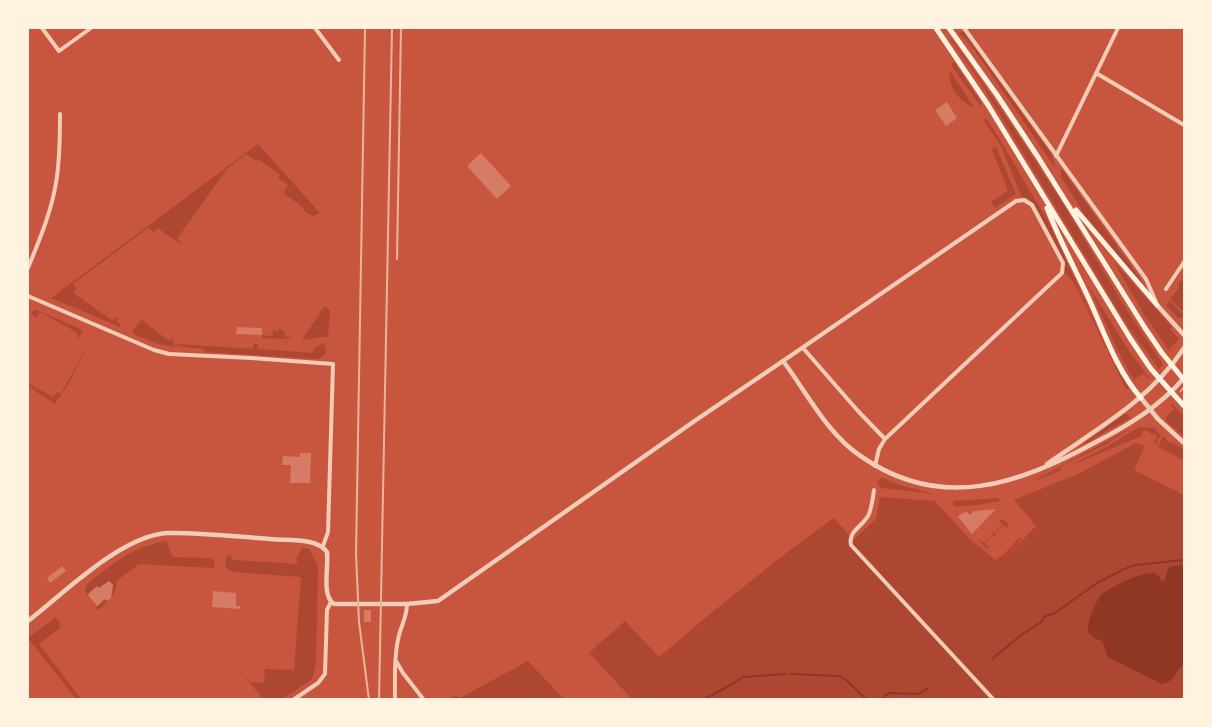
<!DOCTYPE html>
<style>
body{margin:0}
#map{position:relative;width:1212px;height:727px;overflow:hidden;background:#c8553d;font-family:Helvetica,sans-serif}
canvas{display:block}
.frame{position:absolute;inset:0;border:29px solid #fff3e0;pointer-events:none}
</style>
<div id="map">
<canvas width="1212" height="727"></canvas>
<div class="frame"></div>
</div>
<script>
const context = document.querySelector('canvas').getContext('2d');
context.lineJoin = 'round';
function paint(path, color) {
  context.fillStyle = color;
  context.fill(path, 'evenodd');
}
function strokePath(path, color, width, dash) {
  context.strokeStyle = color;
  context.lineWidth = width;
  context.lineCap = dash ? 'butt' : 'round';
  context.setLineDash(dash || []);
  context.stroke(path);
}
const green = new Path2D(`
 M 964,32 L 1052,155 L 1055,168 L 987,68 L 966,39 L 958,33 Z
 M 951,38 C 992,95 1031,153 1068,212 C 1099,263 1128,315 1163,364 L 1159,369 L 1127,325 L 977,77 L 950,39 Z
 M 953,62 L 955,63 L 982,104 L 981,107 L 951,65 Z
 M 950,72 L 952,74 L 974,107 C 961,104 947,85 950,72 Z
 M 982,118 L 988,120 L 1048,221 L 1113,361 L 1129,389 L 1126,389 L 1075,284 L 1065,273 L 1065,262 L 1035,206 L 1029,199 L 1021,196 L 1001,146 Z
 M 258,144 L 320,213 L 312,216 L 303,210 L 304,208 L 283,193 L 288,185 L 278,178 L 280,175 L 258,159 L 256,161 L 246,154 L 226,170 L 177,239 L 181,242 L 180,244 L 158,228 L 153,233 L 149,227 L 73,284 L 76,289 L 73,293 L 113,321 L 116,317 L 122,320 L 118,319 L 116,322 L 121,325 L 120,327 L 51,298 Z
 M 996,147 L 1016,194 L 995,208 L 991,202 L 1008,191 L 992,149 Z
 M 1061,168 L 1132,267 L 1147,290 L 1085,215 L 1061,177 Z
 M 1113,261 L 1172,327 L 1170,329 L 1179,339 L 1169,349 L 1171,353 L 1144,314 Z
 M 1184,278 L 1184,312 L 1170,299 L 1179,288 L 1179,281 L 1181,282 Z
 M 1087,283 L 1127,348 L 1150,379 L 1149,380 L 1144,373 L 1135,379 L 1135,382 L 1121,357 Z
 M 1169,300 L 1184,315 L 1184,316 L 1178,318 L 1166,305 Z
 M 326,307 L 330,311 L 328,337 C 318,336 312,341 302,339 L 320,314 L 319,313 L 324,307 Z
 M 36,310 L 37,310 L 83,330 L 79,337 L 76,338 L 78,333 L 40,312 L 36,317 L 31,314 L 28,320 L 32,312 Z
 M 142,320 L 169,341 L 173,338 L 173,344 L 175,344 L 175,347 L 158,344 L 134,334 L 132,331 L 140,321 Z
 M 275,326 L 286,333 L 284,335 L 288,338 L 291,337 L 291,339 L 262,338 L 262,335 L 272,336 L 273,330 L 277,332 L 279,329 Z
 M 89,343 L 69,383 L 55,404 L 28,386 L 28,383 L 53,397 L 57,392 L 61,394 Z
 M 322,343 L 326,347 C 326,354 324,357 317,359 L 204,352 L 204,349 L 177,346 L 177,344 L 253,349 L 254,344 L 258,344 L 258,349 L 313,353 L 314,348 Z
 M 1172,404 L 1184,416 L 1184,437 L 1166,421 L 1166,417 L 1174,409 L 1171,405 Z
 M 1126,413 L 1130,418 L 1084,444 L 1084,443 Z
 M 1139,427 L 1154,428 L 1161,435 L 1156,444 L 1154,443 L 1157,436 L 1144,430 L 1141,434 L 1142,436 L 1067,467 L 1108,446 Z
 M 1131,428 L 1107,444 L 1066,464 L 1060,468 L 1061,470 L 1030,483 Z
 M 1163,436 L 1171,444 L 1172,443 L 1184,449 L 1184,460 L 1158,447 Z
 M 1136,443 L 1145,446 L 1134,470 L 1184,495 L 1184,699 L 632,699 L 589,653 L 625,621 L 659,657 C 716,609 773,561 834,518 L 853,540 L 876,519 L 880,497 L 935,501 L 988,559 L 972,540 L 995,560 L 1004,554 L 1020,537 L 1022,539 L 996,567 L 1036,526 L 1014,500 L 1078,474 Z
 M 880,478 L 883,478 L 903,486 L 934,494 L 881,488 L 877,483 Z
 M 998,498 L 1000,501 C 984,504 969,507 954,506 L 953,504 L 953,501 Z
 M 1003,519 L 1008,524 L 1008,528 L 1003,525 L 995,534 L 998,538 L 993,535 L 985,544 L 989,548 L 987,549 L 979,541 L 980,540 L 984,543 L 993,535 L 990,531 L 994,533 L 1002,525 L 999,520 Z
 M 166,541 L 173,557 L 212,558 L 215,562 L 214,568 L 139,564 L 117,581 C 116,595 109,602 97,610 L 95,608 L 102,603 L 101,602 L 105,599 L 107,601 L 111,598 L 113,585 L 109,581 L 99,588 L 97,587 L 88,596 L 85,591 L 87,584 C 115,562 130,548 166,541 Z
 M 302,548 L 309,549 L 318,566 L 316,664 L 312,679 L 283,699 L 263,699 L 237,667 L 250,682 L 264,683 L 265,669 L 294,670 L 301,577 L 233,572 L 226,567 L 225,561 L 227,555 L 231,555 L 233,560 L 298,564 L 296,559 Z
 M 56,617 L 60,623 L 60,628 L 39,644 L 81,699 L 76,699 L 28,638 Z
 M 528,661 L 564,699 L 449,699 L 456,695 L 460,698 Z`);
const water = new Path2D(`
 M 1184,565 L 1184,665 C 1172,672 1177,681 1162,684 L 1108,657 L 1102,641 C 1097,639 1092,638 1089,633 C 1085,625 1096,599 1103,593 C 1113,586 1141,572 1154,573 C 1156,574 1159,576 1160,577 L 1161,581 L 1165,581 L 1167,570 L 1172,566 Z`);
const stream = new Path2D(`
 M 992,659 L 1020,636 L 1041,622 L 1045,616 L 1055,613 L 1097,583 L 1124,569 L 1136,565 L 1184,560
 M 791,674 L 839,676 L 846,680 L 867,700
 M 703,700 L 727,687 L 743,677 L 786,674
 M 884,700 L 885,696 L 889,693 L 919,694 L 928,688`);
const building = new Path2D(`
 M 947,102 L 957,118 L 946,126 L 935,110 Z
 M 481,153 L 511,186 L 497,199 L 467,166 Z
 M 237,327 L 262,328 L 262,335 L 236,334 Z
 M 300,453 L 311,453 L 310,483 L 290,483 L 291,465 L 282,465 L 283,456 L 300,457 Z
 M 996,509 L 972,534 L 958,517 L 962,513 L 967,512 L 970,515 L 974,511 Z
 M 62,566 L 66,571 L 50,583 L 47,578 Z
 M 109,581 L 113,585 L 111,598 L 107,601 L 105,599 L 97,606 L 88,595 L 89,593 L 97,586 L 99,588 Z
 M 213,591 L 236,593 L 236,606 L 240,606 L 240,609 L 212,607 Z
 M 364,610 L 371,610 L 371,622 L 364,622 Z`);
const path = new Path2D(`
 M 1180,392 L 1184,387`);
const minor = new Path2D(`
 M 42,28 L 59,51 L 91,28
 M 315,28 L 339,60
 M 964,28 L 1146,279 L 1156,302
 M 1096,73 L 1184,125
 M 1056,156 L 1118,28
 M 28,268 C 39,241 51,213 56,183 C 60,160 60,137 60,114
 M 1166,289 L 1184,262
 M 28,296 L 154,350 L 169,354 L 251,358 L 333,364 L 328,532 L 323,546
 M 803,348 L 858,411 L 885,439
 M 783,361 L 1016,201 L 1024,200 L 1032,205 L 1063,263 L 1062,273 L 885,439 L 879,449 L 875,466
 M 874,490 C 873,498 872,506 869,514 C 864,526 848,530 851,545 L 994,700
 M 396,661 L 403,673 L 424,700
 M 293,700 L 318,683 L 325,674 L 327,610 L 331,602
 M 395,700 C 395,679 394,655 399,635 C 402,624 407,616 407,604
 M 1184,700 L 1184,699`);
const tertiary = new Path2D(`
 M 1157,305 L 1184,335
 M 1141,398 L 1158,419 L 1184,443
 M 1047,464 C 1098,428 1149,401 1184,348
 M 28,621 C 64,593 121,536 167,533 C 199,532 238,537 270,539 C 287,541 316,537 327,552 C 329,567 321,595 334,604 L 407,604 L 438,601 L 696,420 L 783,361 C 808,394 827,434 862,457 C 942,512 1019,484 1096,442 C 1129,425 1160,406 1184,378`);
const secondary = new Path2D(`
 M 936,28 L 988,105 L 1130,338 L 1151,369 L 1184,406
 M 949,28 L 997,95 L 1038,157 L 1145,328 L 1162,353 L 1184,380
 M 1047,208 C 1059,239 1075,269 1089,299 C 1104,332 1117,371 1141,398
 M 1076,210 L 1157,305`);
const rail = new Path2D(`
 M 365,28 L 356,554 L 359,622 L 369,700
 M 397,259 L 401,28
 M 379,700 L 392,28`);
paint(green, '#ae4732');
paint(water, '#8f3625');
strokePath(stream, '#8f3625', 2);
paint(building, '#d67c66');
strokePath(path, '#fff3e0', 1);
strokePath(minor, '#f1ccb7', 4);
strokePath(tertiary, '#f1ccb7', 4.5);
strokePath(secondary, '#fff3e0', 5);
strokePath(rail, '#e9b49f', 2);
</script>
